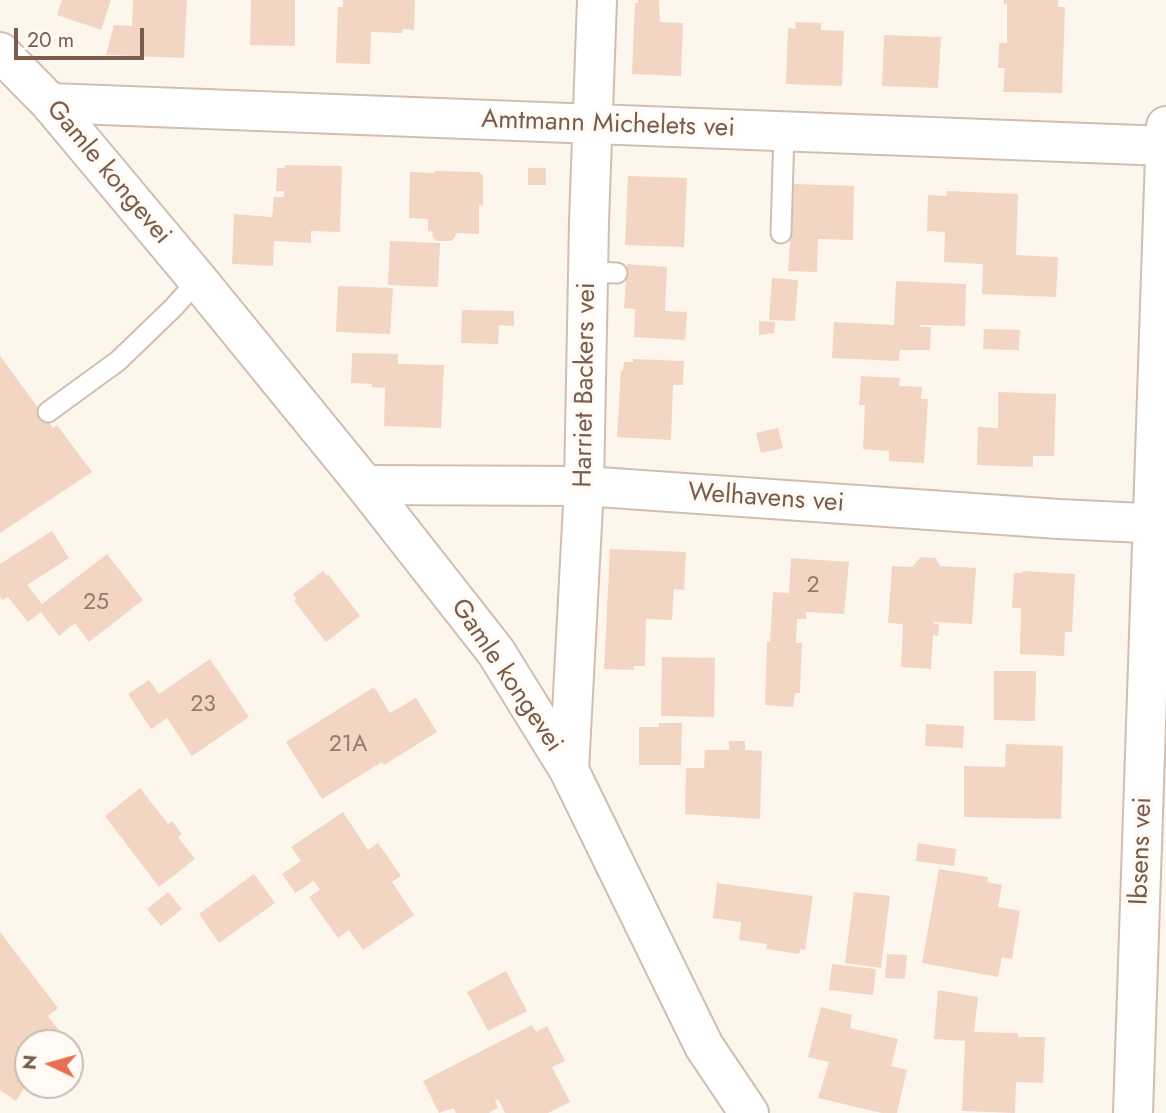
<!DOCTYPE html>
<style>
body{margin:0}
#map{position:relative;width:1166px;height:1113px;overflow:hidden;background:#fdf6ec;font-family:Jost,sans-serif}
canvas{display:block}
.north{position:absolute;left:14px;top:1029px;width:70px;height:70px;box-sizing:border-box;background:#fffaf3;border:2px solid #cabbb1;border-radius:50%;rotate:275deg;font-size:19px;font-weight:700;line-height:28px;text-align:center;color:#7a5c4d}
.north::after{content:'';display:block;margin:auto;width:24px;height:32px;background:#e76f51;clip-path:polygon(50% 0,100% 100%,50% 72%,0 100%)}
.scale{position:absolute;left:14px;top:28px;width:130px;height:32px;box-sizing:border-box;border:4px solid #7a5c4d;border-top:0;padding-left:9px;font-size:21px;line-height:24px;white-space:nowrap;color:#7a5c4d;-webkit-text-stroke:5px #fffaf3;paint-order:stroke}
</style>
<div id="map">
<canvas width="1166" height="1113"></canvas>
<div class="north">N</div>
<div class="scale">20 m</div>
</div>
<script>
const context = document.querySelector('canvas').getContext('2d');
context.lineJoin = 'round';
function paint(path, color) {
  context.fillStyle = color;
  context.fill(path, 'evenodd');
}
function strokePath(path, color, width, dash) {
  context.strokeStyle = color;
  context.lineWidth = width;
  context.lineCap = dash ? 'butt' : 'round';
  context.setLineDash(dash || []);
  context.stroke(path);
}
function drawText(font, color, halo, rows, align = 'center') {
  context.font = font + ' Jost,sans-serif';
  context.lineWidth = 7;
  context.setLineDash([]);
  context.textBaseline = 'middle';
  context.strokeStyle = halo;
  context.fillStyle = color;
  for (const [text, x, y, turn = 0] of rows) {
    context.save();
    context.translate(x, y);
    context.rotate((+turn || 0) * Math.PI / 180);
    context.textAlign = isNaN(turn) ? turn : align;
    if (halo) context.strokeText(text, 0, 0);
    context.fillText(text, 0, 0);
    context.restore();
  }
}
const building = new Path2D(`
 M 62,0 L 111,0 L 101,30 L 57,15 Z
 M 133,0 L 187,0 L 184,58 L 106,55 L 114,25 L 132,26 Z
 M 251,0 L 295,0 L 295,46 L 250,45 Z
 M 343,0 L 415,0 L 414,30 L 403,29 L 402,33 L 371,32 L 370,64 L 336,63 L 338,7 L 343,7 Z
 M 638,0 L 659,0 L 660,22 L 683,23 L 681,76 L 632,74 L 635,3 L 638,3 Z
 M 1004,0 L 1058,0 L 1058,7 L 1065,7 L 1062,93 L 1003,92 L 1005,68 L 998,68 L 999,43 L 1007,43 L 1007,4 L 1004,5 Z
 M 795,22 L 821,23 L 821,30 L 844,31 L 842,86 L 786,84 L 788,28 L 796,29 Z
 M 884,35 L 941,37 L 938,88 L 882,86 Z
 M 285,165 L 342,166 L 340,232 L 311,231 L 311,243 L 274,241 L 273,266 L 232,264 L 234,214 L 272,217 L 274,197 L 284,197 L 284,191 L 276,191 L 277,168 L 285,168 Z
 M 528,168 L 546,168 L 546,185 L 528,185 Z
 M 434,171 L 480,172 L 480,174 L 483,175 L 483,206 L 479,205 L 479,234 L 456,233 L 455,237 L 451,241 L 437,241 L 432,236 L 433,232 L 428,231 L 428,219 L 409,218 L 410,172 L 435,173 Z
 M 628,176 L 687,178 L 684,247 L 625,245 Z
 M 794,184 L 854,186 L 853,240 L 818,239 L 817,272 L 788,271 Z
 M 947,191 L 1018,194 L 1016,255 L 1058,257 L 1056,297 L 982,294 L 983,264 L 944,262 L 945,232 L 927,231 L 928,195 L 946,196 Z
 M 390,241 L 440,243 L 438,287 L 388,285 Z
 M 627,264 L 667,267 L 665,311 L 687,312 L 685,340 L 634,337 L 635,309 L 624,308 Z
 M 772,278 L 798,280 L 795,321 L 769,320 Z
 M 896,281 L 966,284 L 965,326 L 920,325 L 920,327 L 931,327 L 930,350 L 900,350 L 899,361 L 832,358 L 834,322 L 894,325 Z
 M 338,286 L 393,288 L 390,334 L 336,332 Z
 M 462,310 L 514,311 L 514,326 L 499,325 L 498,344 L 461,343 Z
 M 759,321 L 775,322 L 774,333 L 759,335 Z
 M 984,329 L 1020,330 L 1019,350 L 983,349 Z
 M 352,353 L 398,354 L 398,364 L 444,365 L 441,428 L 384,426 L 385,388 L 372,387 L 372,384 L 351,383 Z
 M 0,356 L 53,428 L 57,425 L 92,472 L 0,533 Z
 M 633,359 L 684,361 L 683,385 L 673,385 L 671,440 L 617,437 L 621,370 L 623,370 L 624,362 L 633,362 Z
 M 861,376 L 900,378 L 899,386 L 922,387 L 921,399 L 928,399 L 924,463 L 889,461 L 889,451 L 863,449 L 865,405 L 859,405 Z
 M 998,392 L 1056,394 L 1054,456 L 1033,456 L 1033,467 L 977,465 L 978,427 L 998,428 Z
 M 778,428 L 783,448 L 761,453 L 756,433 Z
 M 52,531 L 69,558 L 27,585 L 42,604 L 107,554 L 143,600 L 89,642 L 75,623 L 59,636 L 41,612 L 28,622 L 8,597 L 2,600 L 0,597 L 0,564 Z
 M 610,549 L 686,552 L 684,590 L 674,589 L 672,620 L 646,619 L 645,666 L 634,666 L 634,670 L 604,669 Z
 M 921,557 L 936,558 L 940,566 L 976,568 L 972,624 L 934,622 L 934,624 L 939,624 L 938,636 L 933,635 L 931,669 L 901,667 L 903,624 L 888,623 L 892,566 L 912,567 Z
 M 791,558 L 849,562 L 844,614 L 806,612 L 806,619 L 797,619 L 796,643 L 802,643 L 800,693 L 795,693 L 793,707 L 765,705 L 767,641 L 770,642 L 773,592 L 789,593 Z
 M 323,571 L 327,576 L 328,574 L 360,616 L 326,642 L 294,601 L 296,599 L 293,594 Z
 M 1023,571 L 1075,574 L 1072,632 L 1065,632 L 1064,656 L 1020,654 L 1021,608 L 1012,608 L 1014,573 L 1022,573 Z
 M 662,657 L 715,658 L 714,717 L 661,716 Z
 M 210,659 L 249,717 L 192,756 L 167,718 L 151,729 L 128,694 L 149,680 L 159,694 Z
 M 994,671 L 1036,671 L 1035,721 L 994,720 Z
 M 374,687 L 390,713 L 416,698 L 437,732 L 384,765 L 382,762 L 322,799 L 286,742 Z
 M 659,723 L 682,723 L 681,765 L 639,765 L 639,727 L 659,727 Z
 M 926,724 L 964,726 L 963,748 L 925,746 Z
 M 729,741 L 745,741 L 745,750 L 762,751 L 760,819 L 685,814 L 686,768 L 704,768 L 705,750 L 729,750 Z
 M 1006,744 L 1063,746 L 1061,819 L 964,817 L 964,766 L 1005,767 Z
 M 140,788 L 168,824 L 172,821 L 182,834 L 178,837 L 195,859 L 159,887 L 105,816 Z
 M 343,812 L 368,850 L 378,843 L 401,876 L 392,882 L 414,915 L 363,950 L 349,930 L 338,938 L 309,897 L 320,890 L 314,881 L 295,893 L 282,874 L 301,861 L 291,847 Z
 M 918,843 L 956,849 L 954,866 L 916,861 Z
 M 939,869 L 988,877 L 987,882 L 1002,885 L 998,907 L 1020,911 L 1012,959 L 1002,957 L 998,977 L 922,963 Z
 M 254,874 L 275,903 L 219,943 L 199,914 Z
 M 717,883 L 813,896 L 805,950 L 800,949 L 799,954 L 766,949 L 767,944 L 739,940 L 741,922 L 713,918 Z
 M 168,892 L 182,909 L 161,926 L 147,909 Z
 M 854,892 L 890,896 L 881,968 L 845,963 Z
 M 0,932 L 58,1008 L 48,1016 L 61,1033 L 54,1043 L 28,1043 L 28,1082 L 16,1101 L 0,1090 Z
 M 887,954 L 907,955 L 905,979 L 885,978 Z
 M 832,964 L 876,969 L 873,995 L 829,990 Z
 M 506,971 L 527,1011 L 488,1031 L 467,992 Z
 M 938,990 L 978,997 L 974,1032 L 1018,1033 L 1018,1037 L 1045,1037 L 1043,1083 L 1016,1082 L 1015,1113 L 962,1111 L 965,1041 L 934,1039 Z
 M 821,1007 L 852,1015 L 850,1028 L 898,1039 L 891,1066 L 907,1070 L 897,1113 L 882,1113 L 818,1098 L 829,1062 L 808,1057 Z
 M 532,1025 L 536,1032 L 547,1026 L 565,1061 L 552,1067 L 570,1102 L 548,1113 L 505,1113 L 498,1099 L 495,1101 L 498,1108 L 489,1113 L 456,1113 L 453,1108 L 439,1113 L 423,1081 Z`);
const service = new Path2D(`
 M 781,233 L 784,132
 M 588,272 L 617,273
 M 48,412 L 118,361 L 174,307 L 198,280`);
const minor = new Path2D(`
 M 50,103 L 1166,146
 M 365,485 L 584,486 L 1059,519 L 1166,524
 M 569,770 L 584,486 L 589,222 L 597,0
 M 1133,1113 L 1166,126`);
const tertiary = new Path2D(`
 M 0,52 L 50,103 L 198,280 L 365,485 L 496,652 L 569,770 L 704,1046 L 749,1113`);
const numberNames = [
 ["2",813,586],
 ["25",96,603],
 ["23",203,705],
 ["21A",348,745]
];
const streetNames = [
 ["Amtmann Michelets vei",608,125,2],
 ["Gamle kongevei",108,173,50],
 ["Harriet Backers vei",586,385,-89],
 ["Welhavens vei",766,499,4],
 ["Gamle kongevei",506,676,56],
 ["Ibsens vei",1142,851,-88]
];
paint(building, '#f3d5c3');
strokePath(service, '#d1beb0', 23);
strokePath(minor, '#d1beb0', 42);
strokePath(tertiary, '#d1beb0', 42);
strokePath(service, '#fff', 19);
strokePath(minor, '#fff', 38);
strokePath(tertiary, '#fff', 38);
drawText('23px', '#987a6a', null, numberNames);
drawText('26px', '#7a5c4d', '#fffaf3', streetNames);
</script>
